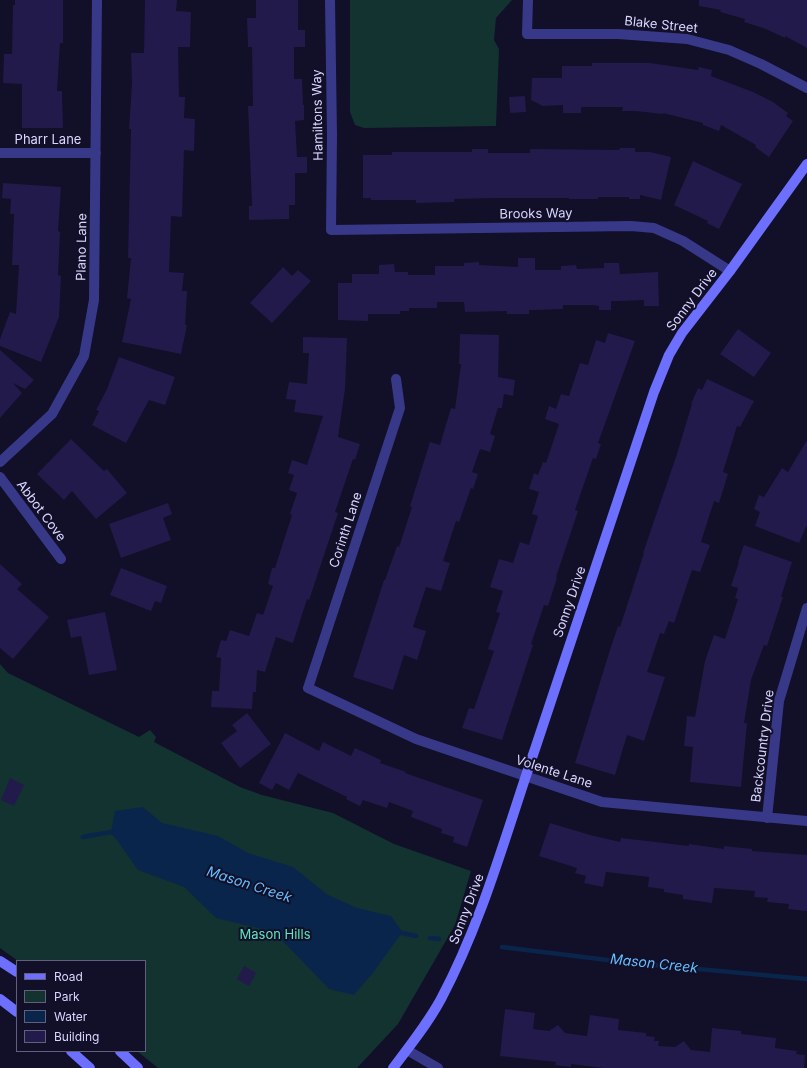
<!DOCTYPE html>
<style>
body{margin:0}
#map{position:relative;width:807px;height:1068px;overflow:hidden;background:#120f28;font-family:Inter,sans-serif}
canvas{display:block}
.legend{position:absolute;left:16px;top:960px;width:130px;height:92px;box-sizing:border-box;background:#120f28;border:1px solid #625f7e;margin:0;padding:5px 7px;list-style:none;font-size:12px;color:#d9d6ff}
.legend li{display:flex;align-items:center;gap:8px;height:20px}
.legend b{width:20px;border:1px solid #625f7e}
</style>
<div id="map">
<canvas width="807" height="1068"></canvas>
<ul class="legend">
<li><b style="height:5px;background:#6d6fff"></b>Road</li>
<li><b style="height:11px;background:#123330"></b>Park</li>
<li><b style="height:11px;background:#0a254c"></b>Water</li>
<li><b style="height:11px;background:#221a4a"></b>Building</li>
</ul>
</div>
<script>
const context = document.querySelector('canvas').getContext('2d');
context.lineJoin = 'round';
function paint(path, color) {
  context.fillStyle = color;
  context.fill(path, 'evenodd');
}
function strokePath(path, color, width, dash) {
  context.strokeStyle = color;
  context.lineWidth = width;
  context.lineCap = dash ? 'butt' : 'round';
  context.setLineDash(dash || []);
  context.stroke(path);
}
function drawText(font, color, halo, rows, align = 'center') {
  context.font = font + ' Inter,sans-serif';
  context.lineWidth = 4;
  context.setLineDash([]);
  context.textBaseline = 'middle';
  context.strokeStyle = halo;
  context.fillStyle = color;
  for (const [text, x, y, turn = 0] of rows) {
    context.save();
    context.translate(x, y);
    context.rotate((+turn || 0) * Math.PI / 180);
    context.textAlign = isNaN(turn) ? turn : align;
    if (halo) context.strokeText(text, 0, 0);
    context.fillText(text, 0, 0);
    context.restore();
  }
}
const green = new Path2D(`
 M 350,0 L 512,0 L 496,18 L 494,40 L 499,49 L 496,126 L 364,128 L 355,125 L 350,112 Z
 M 0,664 L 8,673 L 139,737 L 150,730 L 156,737 L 154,742 L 240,787 L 262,795 L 333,813 L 394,844 L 471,871 L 455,925 L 398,1024 L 357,1068 L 158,1068 L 137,1051 L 145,1051 L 145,961 L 18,961 L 0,948 Z`);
const water = new Path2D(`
 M 143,807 L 162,823 L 218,836 L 248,853 L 293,867 L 328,895 L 357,908 L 391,916 L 401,930 L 401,934 L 372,974 L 354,995 L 329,989 L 274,932 L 216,918 L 184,887 L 138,870 L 111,832 L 115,811 Z`);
const stream = new Path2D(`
 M 83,837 L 111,832 L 116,835
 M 397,932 L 416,936
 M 430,938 L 439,939
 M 502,947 L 632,963 L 807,979`);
const building = new Path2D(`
 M 15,0 L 63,0 L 63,43 L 60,43 L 57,91 L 62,91 L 63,128 L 22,128 L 22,84 L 3,83 L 4,54 L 12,54 L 13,5 L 15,5 Z
 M 145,0 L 177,0 L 176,11 L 191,12 L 190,47 L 178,47 L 179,97 L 185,97 L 184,118 L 195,119 L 194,151 L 184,150 L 182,217 L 171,216 L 169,272 L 184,273 L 182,291 L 187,291 L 185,325 L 187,325 L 181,354 L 122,342 L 131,299 L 127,298 L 131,258 L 128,258 L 131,129 L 129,129 L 132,83 L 131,53 L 144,53 Z
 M 256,0 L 298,0 L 298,30 L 305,30 L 305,47 L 294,47 L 294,79 L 302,79 L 303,105 L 304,105 L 304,120 L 295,121 L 297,157 L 307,157 L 307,173 L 295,173 L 295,205 L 289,205 L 289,219 L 249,220 L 249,206 L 252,206 L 248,106 L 253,106 L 252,47 L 248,47 L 247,18 L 256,18 Z
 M 699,0 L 807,0 L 807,48 L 785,36 L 785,38 L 766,29 L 744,22 L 745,19 L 720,12 L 721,10 L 699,6 Z
 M 592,63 L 650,63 L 698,70 L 699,67 L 712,70 L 711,76 L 753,92 L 773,102 L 788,113 L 786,116 L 793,121 L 769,157 L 755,147 L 756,145 L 721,125 L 719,131 L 703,125 L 703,123 L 663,113 L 663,114 L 636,111 L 622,111 L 623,107 L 581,107 L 581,113 L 563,113 L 563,105 L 543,106 L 531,100 L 532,78 L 562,78 L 562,66 L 592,66 Z
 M 525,96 L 526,112 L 510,113 L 509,97 Z
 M 620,148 L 635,148 L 635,152 L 650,152 L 671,157 L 661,200 L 640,195 L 640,199 L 629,199 L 629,197 L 598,197 L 598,199 L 569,199 L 569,198 L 495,198 L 454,199 L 454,202 L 416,203 L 416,200 L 371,200 L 371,198 L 363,198 L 363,155 L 392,155 L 392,152 L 472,152 L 472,149 L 488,149 L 488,153 L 530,153 L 530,149 L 619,150 Z
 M 693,161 L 742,184 L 719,229 L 707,223 L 708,221 L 674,205 Z
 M 3,183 L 61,187 L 58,231 L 60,232 L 58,275 L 61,276 L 59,317 L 41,362 L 0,346 L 0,339 L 10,312 L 16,314 L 19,265 L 12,265 L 14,214 L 10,214 L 11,199 L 2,198 Z
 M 518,258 L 535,258 L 535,270 L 561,270 L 561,266 L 576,265 L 577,269 L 604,268 L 604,263 L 619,263 L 620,274 L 658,272 L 659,306 L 644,306 L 644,300 L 620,301 L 611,301 L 611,310 L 599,310 L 599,306 L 593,305 L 563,305 L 563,309 L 535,310 L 529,310 L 529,314 L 507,314 L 507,311 L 465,312 L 464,302 L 437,302 L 437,308 L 409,308 L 409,311 L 400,311 L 400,314 L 368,314 L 368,321 L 338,320 L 338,283 L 352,283 L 352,274 L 379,274 L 379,265 L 394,264 L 395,272 L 408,272 L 408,275 L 435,275 L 435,266 L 464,266 L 464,263 L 479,262 L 479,265 L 518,267 Z
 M 283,267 L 292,276 L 298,270 L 311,281 L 272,323 L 250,303 Z
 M 738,329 L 771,353 L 754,377 L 720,354 Z
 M 608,333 L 635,341 L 598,443 L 601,444 L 596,459 L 593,458 L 575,510 L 578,511 L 556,577 L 557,578 L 548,606 L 544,605 L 531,644 L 533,645 L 502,740 L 462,728 L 469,708 L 474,709 L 494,651 L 488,649 L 500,613 L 496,612 L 503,591 L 490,587 L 499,559 L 513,563 L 520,542 L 529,545 L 538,516 L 532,514 L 539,492 L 529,489 L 534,473 L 538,475 L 543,462 L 546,463 L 559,424 L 545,419 L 549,406 L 556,409 L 561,394 L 569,396 L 580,363 L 588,365 L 596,340 L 605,343 Z
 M 460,334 L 499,335 L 498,377 L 515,380 L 513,396 L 504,394 L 502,408 L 498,408 L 490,434 L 495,436 L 490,452 L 480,449 L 472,472 L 478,474 L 473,489 L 471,488 L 459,522 L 456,521 L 443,561 L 450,563 L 441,591 L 426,587 L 413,627 L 426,631 L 417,660 L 404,655 L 393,690 L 353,677 L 384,580 L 385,580 L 397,546 L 399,547 L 412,507 L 410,506 L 430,442 L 440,445 L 451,408 L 455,409 L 461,364 L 459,364 Z
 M 303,337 L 347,338 L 345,389 L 338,437 L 360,444 L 355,460 L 353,459 L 335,512 L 338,513 L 309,600 L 307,599 L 293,643 L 276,637 L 265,672 L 257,670 L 256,692 L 253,692 L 252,709 L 211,707 L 212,691 L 219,691 L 221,658 L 216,657 L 221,640 L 226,641 L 230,630 L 249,636 L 257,613 L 263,615 L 273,586 L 268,584 L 272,568 L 275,568 L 292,515 L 290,514 L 297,493 L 289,490 L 294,475 L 288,473 L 292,460 L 307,465 L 323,416 L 294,412 L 296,400 L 286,399 L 289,382 L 307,384 L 309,353 L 303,353 Z
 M 0,350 L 34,380 L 25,389 L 13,383 L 22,393 L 0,418 Z
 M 119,357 L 175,377 L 165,405 L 149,400 L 126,443 L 92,425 L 99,411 L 96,410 L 107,389 Z
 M 707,379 L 754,401 L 740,427 L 737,426 L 723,472 L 728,474 L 719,503 L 714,501 L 701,542 L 710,545 L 700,572 L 692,570 L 674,623 L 669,621 L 664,634 L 660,633 L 647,672 L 665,677 L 644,741 L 627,735 L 615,775 L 575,763 L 609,653 L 618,626 L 620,627 L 644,553 L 643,553 L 676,457 L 692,404 L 691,404 L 698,388 L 702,390 Z
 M 71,439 L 104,471 L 107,469 L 127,493 L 96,519 L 72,491 L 64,500 L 37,474 Z
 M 807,440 L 807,525 L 799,543 L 755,526 L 760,512 L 754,509 L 759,495 L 764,497 L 782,468 L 788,472 Z
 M 168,503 L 172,514 L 163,518 L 171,540 L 121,558 L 109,524 Z
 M 744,545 L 792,562 L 781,597 L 783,597 L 767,646 L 764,645 L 751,680 L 744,723 L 747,723 L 741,787 L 690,782 L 693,747 L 684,746 L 687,716 L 695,717 L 705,661 L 714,635 L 725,639 L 738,599 L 735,598 L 738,588 L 731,586 L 739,562 L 738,562 Z
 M 0,564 L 22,584 L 17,589 L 49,617 L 13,659 L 0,648 Z
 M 121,568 L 167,586 L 161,603 L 155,601 L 151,611 L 110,595 Z
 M 105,612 L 117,670 L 89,675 L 81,636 L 71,638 L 67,620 Z
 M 247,713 L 271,744 L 240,768 L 221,743 L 237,731 L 232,725 Z
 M 285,733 L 319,751 L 323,742 L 351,756 L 355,748 L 381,760 L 380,763 L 406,772 L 405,773 L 483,800 L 467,847 L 453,842 L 454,837 L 441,833 L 442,829 L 411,817 L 413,811 L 389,802 L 387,808 L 363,800 L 360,806 L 346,799 L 347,797 L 298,773 L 289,790 L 276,783 L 272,790 L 259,783 Z
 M 10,778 L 24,785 L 14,806 L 1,800 Z
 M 550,823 L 590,835 L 620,842 L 621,838 L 689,846 L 689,844 L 724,849 L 724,846 L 752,849 L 752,851 L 807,855 L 807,911 L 788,909 L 789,904 L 767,902 L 768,898 L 754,897 L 755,891 L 714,888 L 712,903 L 683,899 L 683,895 L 664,892 L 664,889 L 648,887 L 649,877 L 606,872 L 603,887 L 584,883 L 586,876 L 575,873 L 577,868 L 539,856 Z
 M 244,966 L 256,973 L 249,986 L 237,979 Z
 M 505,1009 L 535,1013 L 533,1029 L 549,1031 L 558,1025 L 565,1033 L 587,1036 L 590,1015 L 619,1019 L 618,1030 L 646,1033 L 646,1036 L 655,1037 L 654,1041 L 659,1041 L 658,1046 L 675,1047 L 684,1041 L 691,1050 L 710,1052 L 712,1028 L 741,1031 L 741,1034 L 776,1038 L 775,1048 L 797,1051 L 796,1054 L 805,1055 L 804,1068 L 603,1068 L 571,1064 L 571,1067 L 555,1065 L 556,1062 L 500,1056 Z`);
const street = new Path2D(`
 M 330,0 L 332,135 L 331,230 L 631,226 L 654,228 L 683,241 L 730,271
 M 528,0 L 527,34 L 618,34 L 687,39 L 729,50 L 761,64 L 807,88
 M 0,153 L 96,153
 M 396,379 L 400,408 L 308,688 L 416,739 L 602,802 L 807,821
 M 0,462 L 52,414 L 84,356 L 94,300 L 97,0
 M 0,477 L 61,559
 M 767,818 L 779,701 L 807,608
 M 407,1050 L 438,1068`);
const secondary = new Path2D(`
 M 0,961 L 17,972
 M 0,999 L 17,1012
 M 71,1051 L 90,1068
 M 120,1051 L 138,1068
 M 393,1068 C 410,1046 428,1023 441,999 C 483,920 506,833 535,749 C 574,630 614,511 654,392 L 669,355 L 682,333 L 730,271 L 807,164`);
const streetNames = [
 ["Blake Street",661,25,6],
 ["Hamiltons Way",318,115,-91],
 ["Pharr Lane",48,140],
 ["Brooks Way",536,214,-1],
 ["Plano Lane",82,247,-89],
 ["Sonny Drive",692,300,-53],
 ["Abbot Cove",41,511,53],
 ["Corinth Lane",346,530,-72],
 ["Sonny Drive",570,602,-71],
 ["Backcountry Drive",763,746,-83],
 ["Volente Lane",554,772,18],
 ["Sonny Drive",467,909,-69]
];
const parkNames = [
 ["Mason Hills",275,935]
];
const waterNames = [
 ["Mason Creek",249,885,18],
 ["Mason Creek",654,964,6]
];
paint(green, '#123330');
paint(water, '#0a254c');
strokePath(stream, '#0a254c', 4.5);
paint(building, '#221a4a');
strokePath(street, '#383889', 10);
strokePath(secondary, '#6d6fff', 10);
drawText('13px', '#d9d6ff', '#120f28', streetNames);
drawText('13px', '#5de5bd', '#120f28', parkNames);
drawText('italic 14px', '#64beff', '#120f28', waterNames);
</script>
